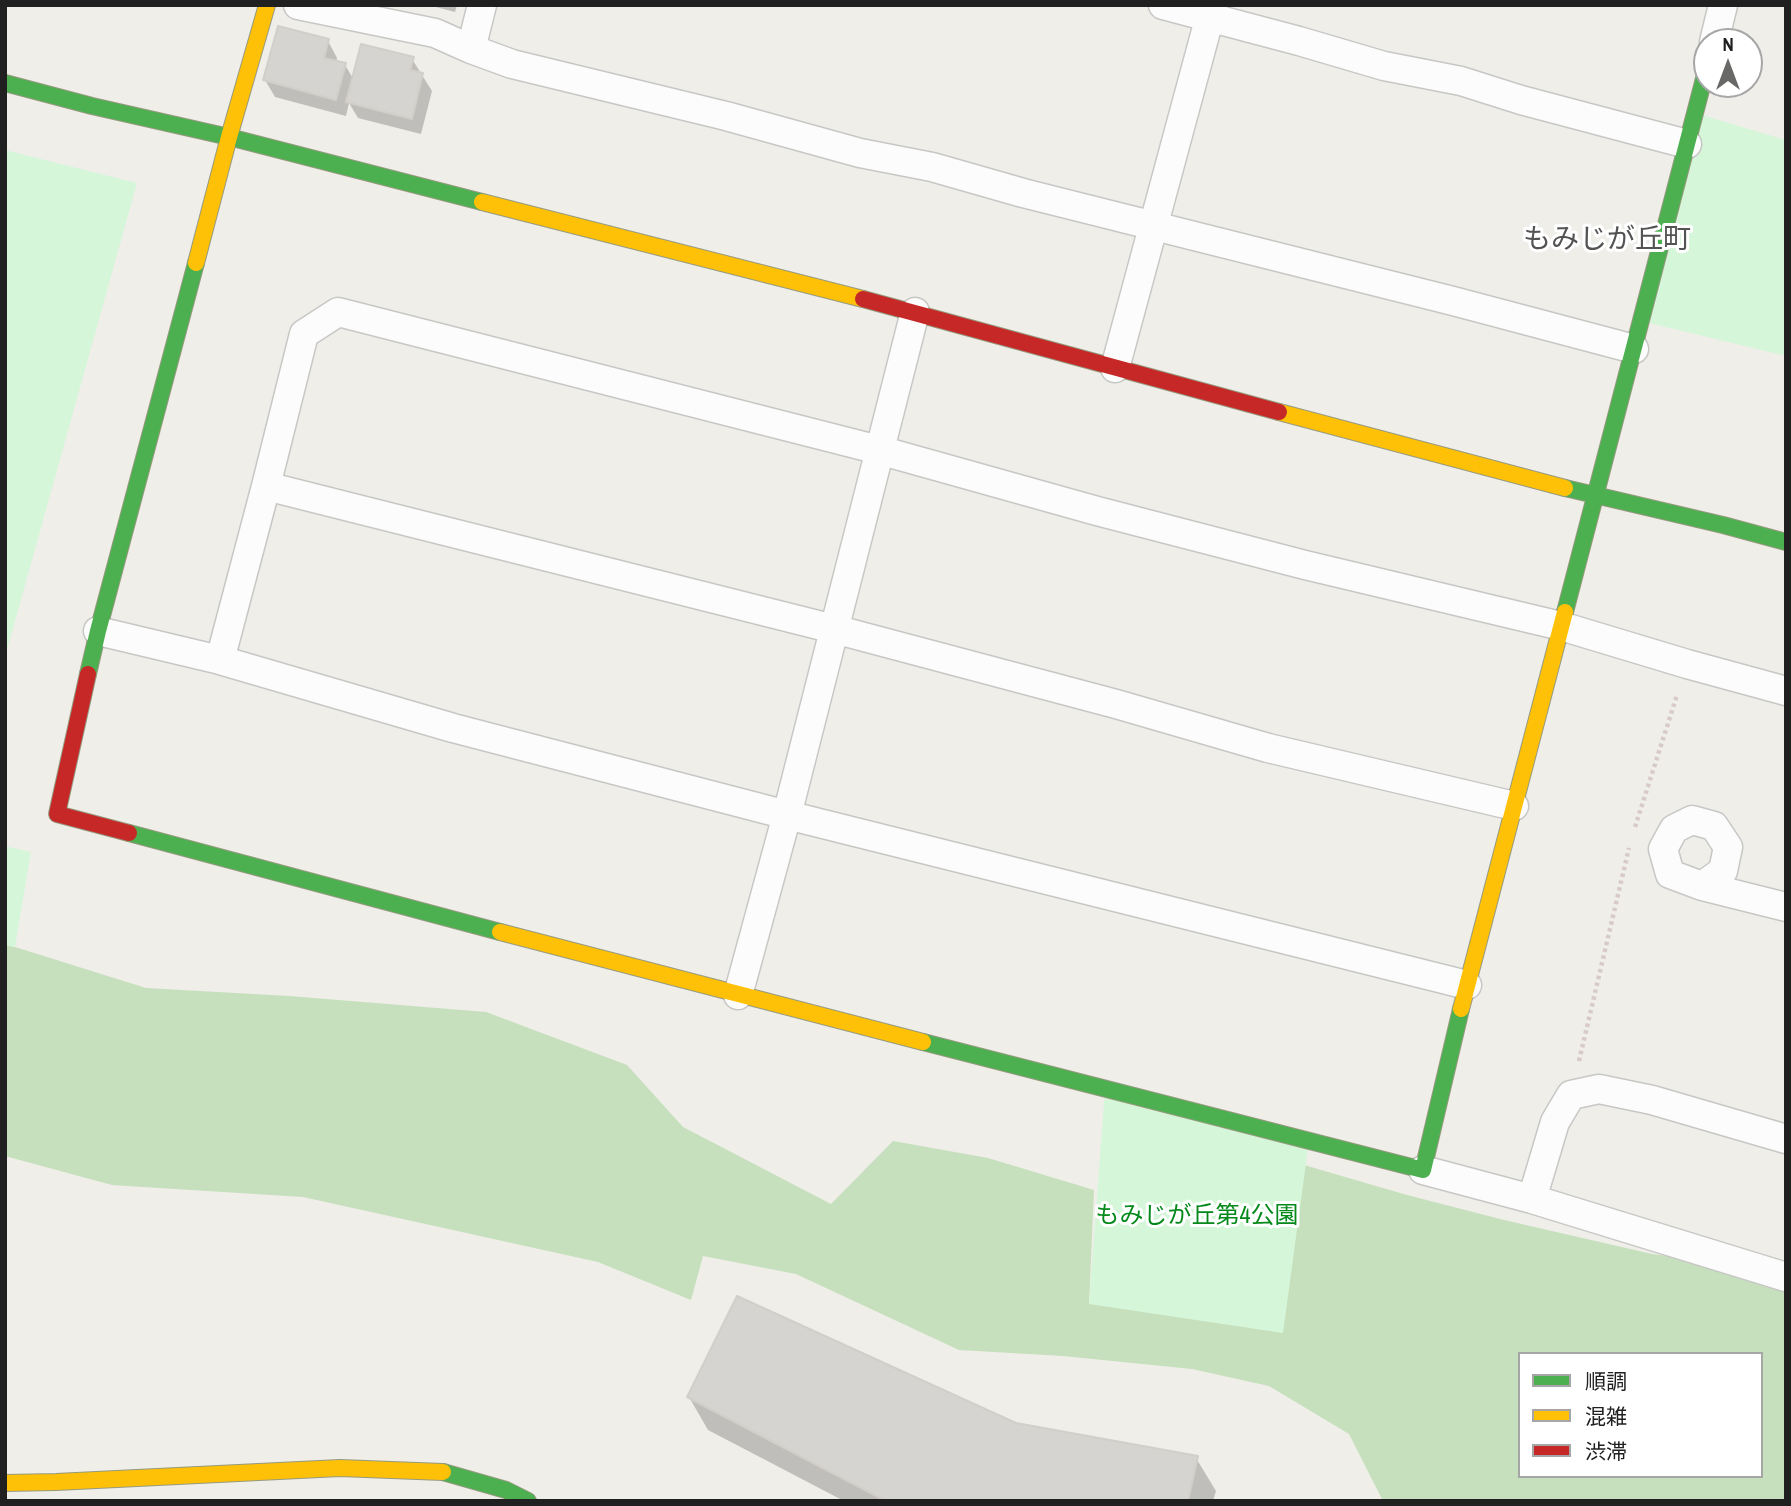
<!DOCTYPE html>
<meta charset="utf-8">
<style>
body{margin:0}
#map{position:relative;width:1791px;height:1506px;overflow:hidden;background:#efeee9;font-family:"Archivo Narrow","Noto Sans JP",sans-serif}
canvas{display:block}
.frame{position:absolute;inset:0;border:7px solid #202020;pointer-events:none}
.legend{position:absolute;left:1518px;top:1352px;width:245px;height:126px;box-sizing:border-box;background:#fff;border:2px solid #a6a6a6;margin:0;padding:9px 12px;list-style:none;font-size:21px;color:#202020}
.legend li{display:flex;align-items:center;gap:14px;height:35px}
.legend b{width:35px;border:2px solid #a6a6a6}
.north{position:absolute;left:1693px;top:28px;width:70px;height:70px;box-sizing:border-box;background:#fff;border:2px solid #a6a6a6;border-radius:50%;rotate:0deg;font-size:19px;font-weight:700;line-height:28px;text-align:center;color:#202020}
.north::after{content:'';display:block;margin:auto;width:24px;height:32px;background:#686866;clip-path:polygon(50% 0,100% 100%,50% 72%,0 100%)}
</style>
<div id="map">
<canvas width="1791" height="1506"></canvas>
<div class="frame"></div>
<ul class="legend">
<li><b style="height:9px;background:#4caf50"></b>順調</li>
<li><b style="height:9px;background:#ffc107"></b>混雑</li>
<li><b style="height:9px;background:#c62828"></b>渋滞</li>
</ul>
<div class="north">N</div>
</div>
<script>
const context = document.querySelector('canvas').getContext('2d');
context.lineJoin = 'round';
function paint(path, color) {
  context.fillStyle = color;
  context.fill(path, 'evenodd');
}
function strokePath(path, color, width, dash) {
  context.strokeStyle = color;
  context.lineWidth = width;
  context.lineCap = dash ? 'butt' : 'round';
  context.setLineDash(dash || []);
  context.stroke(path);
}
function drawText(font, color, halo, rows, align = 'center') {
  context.font = font + ' "Archivo Narrow","Noto Sans JP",sans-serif';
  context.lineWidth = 6;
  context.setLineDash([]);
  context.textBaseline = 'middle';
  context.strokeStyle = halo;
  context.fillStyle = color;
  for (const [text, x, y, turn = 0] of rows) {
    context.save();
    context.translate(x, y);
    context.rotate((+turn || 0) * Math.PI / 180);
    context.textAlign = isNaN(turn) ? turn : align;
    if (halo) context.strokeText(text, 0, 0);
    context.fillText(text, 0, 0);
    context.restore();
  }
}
const forest = new Path2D(`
 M 5,945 L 15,947 L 146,988 L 289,996 L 486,1012 L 627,1065 L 683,1127 L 831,1204 L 893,1141 L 988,1158 L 1094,1190 L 1089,1304 L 1304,1165 L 1407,1195 L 1504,1220 L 1652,1254 L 1741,1265 L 1786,1279 L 1786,1501 L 1383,1501 L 1349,1434 L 1269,1386 L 1192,1369 L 1063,1356 L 959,1350 L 796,1274 L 703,1256 L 691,1300 L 598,1262 L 303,1197 L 112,1185 L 5,1156 ZM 1520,1354 L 1761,1354 L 1761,1476 L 1520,1476 Z`);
const park = new Path2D(`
 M 1695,113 L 1786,140 L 1786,356 L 1641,321 Z
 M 5,150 L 137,183 L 5,657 Z
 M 5,846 L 31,852 L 15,947 L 5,945 Z
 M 1105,1088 L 1309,1141 L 1283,1333 L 1089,1304 Z`);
const shadow = new Path2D(`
 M 428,5 L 457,5 L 455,12 Z
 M 328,41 L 337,58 L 336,63 L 345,65 L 354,80 L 412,59 L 432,91 L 421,134 L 358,118 L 349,103 L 346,116 L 275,97 L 265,80 Z
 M 689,1397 L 1015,1425 L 1196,1458 L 1216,1491 L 1213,1501 L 844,1501 L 708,1430 Z`);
const building = new Path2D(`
 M 278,26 L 329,39 L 324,58 L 346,63 L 336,100 L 263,80 Z
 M 361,44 L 414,57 L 410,70 L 423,73 L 412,119 L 346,102 Z
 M 737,1296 L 1016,1423 L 1198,1456 L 1188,1501 L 886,1501 L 687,1397 Z`);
const path = new Path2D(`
 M 1635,827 L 1677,695
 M 1579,1061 L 1629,848`);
const street = new Path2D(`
 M 298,5 L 435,33 L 471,49 L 482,5
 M 1163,5 L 1299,41 L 1384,66 L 1461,81 L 1521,100 L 1687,144
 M 1714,42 L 1723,5
 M 471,49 L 512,64 L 726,116 L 860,153 L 932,167 L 1023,193 L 1453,301 L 1634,349
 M 1115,368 L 1213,5
 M 266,486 L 834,629 L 1116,704 L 1268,748 L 1514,806
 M 98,631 L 220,660 L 453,728 L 787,815 L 1467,985
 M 220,660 L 266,486 L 304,334 L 338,312 L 879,450 L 1097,511 L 1305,565 L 1561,626 L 1687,664 L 1786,691
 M 1692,820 L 1714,826 L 1728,847 L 1723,871 L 1702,886 L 1670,874 L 1663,849 L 1674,829 Z
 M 1702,886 L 1786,907
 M 738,995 L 787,815 L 915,312
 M 1423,1170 L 1532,1199 L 1786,1277
 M 1532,1199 L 1555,1122 L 1571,1095 L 1599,1089 L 1652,1100 L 1786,1139`);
const fast = new Path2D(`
 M 5,83 L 92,106 L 229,137 L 482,202
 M 1565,488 L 1723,525 L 1786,542
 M 1565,612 L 1707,67
 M 88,674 L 98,631 L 196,263
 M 129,833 L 500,932
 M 923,1042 L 1423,1170 L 1461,1009
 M 443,1472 L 506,1490 L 528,1501`);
const slow = new Path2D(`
 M 482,202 L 863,299
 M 196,263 L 229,137 L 267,5
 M 1279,412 L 1565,488
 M 500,932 L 923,1042
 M 1461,1009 L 1565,612
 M 5,1483 L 56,1482 L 340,1468 L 443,1472`);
const jam = new Path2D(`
 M 863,299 L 1279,412
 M 88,674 L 57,814 L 129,833`);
const parkNames = [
 ["もみじが丘第4公園",1197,1217]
];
const quarterNames = [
 ["もみじが丘町",1607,240]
];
paint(forest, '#c6dfbc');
paint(park, '#d6f6d9');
paint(shadow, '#0003');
paint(building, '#d5d4d0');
strokePath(building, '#d2cfca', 2);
strokePath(street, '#c7c7c5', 31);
strokePath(fast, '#969a7f', 18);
strokePath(slow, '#969a7f', 18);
strokePath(jam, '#969a7f', 18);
strokePath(path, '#d8cbc7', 4.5, [3.5, 3.5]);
strokePath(street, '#fdfcfc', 28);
strokePath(fast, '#4caf50', 16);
strokePath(slow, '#ffc107', 16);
strokePath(jam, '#c62828', 16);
drawText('24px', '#04891a', '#fff', parkNames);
drawText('28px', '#535353', '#fff', quarterNames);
</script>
